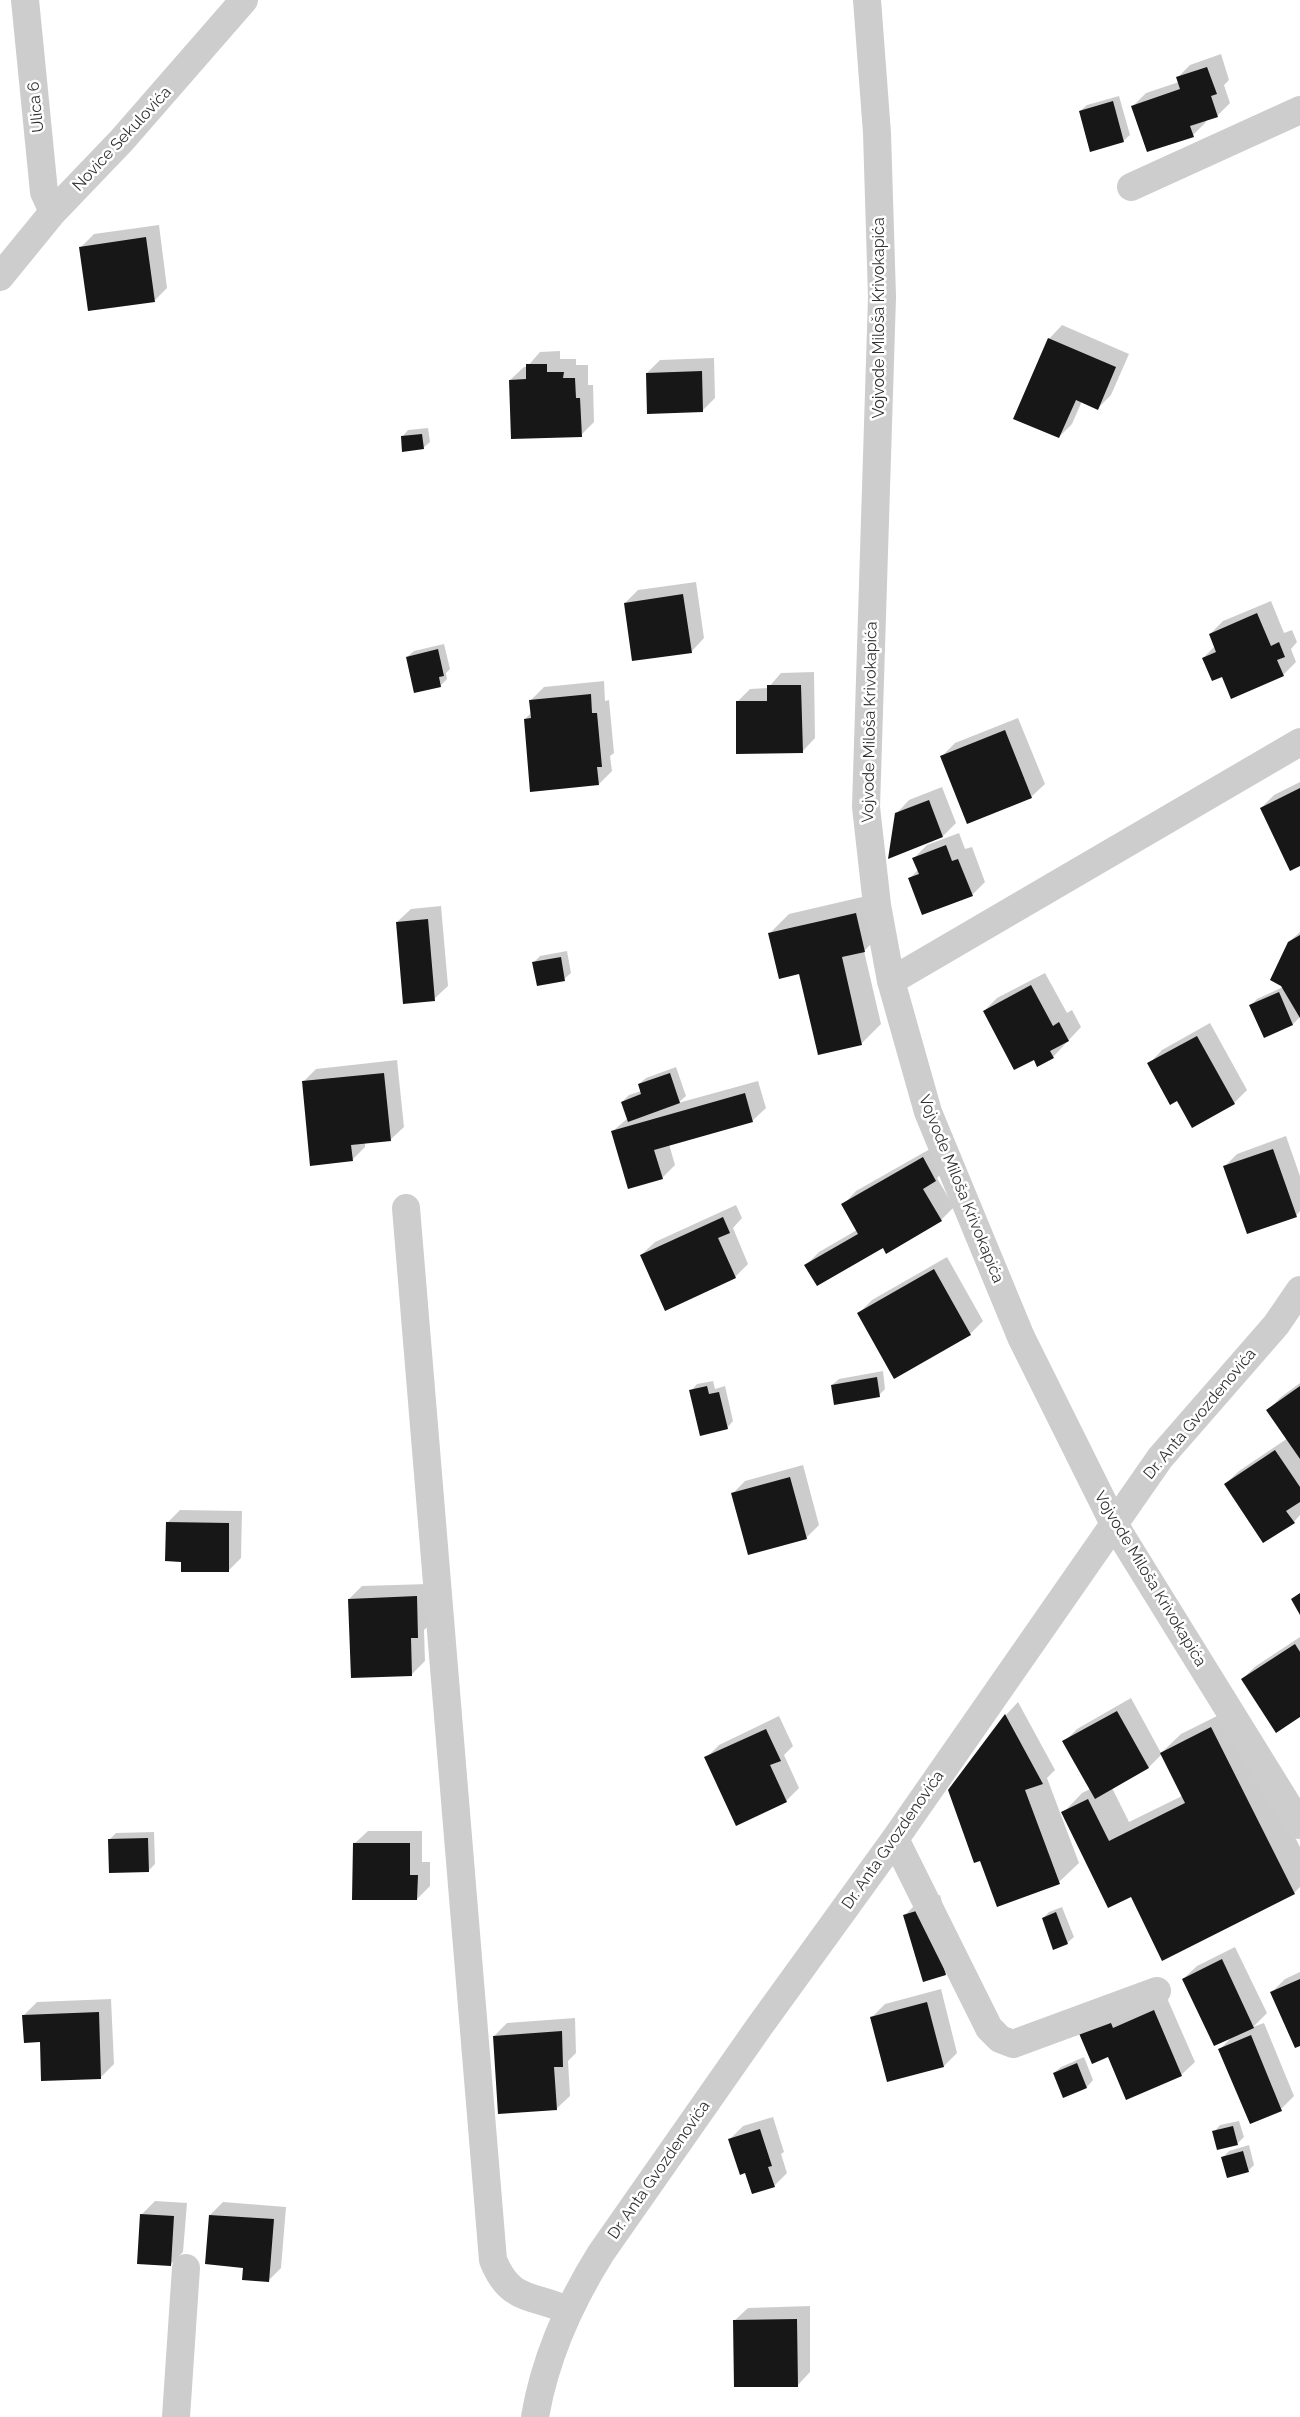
<!DOCTYPE html>
<meta charset="utf-8">
<style>
body{margin:0}
canvas{display:block;background:#fff}
</style>
<canvas width="1300" height="2417"></canvas>
<script>
const context = document.querySelector('canvas').getContext('2d');
context.lineJoin = 'round';
function paint(path, color) {
  context.fillStyle = color;
  context.fill(path, 'evenodd');
}
function strokePath(path, color, width, dash) {
  context.strokeStyle = color;
  context.lineWidth = width;
  context.lineCap = dash ? 'butt' : 'round';
  context.setLineDash(dash || []);
  context.stroke(path);
}
function drawText(font, color, halo, rows, align = 'center') {
  context.font = font + ' Raleway,sans-serif';
  context.lineWidth = 5;
  context.setLineDash([]);
  context.textBaseline = 'middle';
  context.strokeStyle = halo;
  context.fillStyle = color;
  for (const [text, x, y, turn = 0] of rows) {
    context.save();
    context.translate(x, y);
    context.rotate((+turn || 0) * Math.PI / 180);
    context.textAlign = isNaN(turn) ? turn : align;
    if (halo) context.strokeText(text, 0, 0);
    context.fillText(text, 0, 0);
    context.restore();
  }
}
const shadow = new Path2D(`
 M 1221,54 L 1229,80 L 1224,85 L 1230,103 L 1217,116 L 1206,120 L 1206,122 L 1193,135 L 1133,106 L 1146,93 L 1179,82 L 1177,78 L 1190,65 Z
 M 1119,96 L 1130,135 L 1123,141 L 1080,111 L 1087,105 Z
 M 159,225 L 167,288 L 154,301 L 81,247 L 94,234 Z
 M 1062,325 L 1129,354 L 1111,395 L 1098,408 L 1082,401 L 1072,424 L 1059,437 L 1049,339 Z
 M 560,351 L 560,359 L 576,359 L 576,365 L 588,365 L 588,385 L 593,385 L 594,422 L 581,435 L 510,380 L 524,367 L 527,367 L 540,352 Z
 M 714,358 L 715,398 L 702,411 L 647,373 L 660,360 Z
 M 428,428 L 430,442 L 423,448 L 402,437 L 408,430 Z
 M 696,582 L 704,638 L 691,652 L 625,603 L 638,590 Z
 M 1271,601 L 1284,633 L 1292,630 L 1297,642 L 1291,649 L 1296,662 L 1283,675 L 1223,675 L 1203,658 L 1215,646 L 1210,634 L 1223,621 Z
 M 444,644 L 450,669 L 446,673 L 447,679 L 440,686 L 407,657 L 414,651 Z
 M 814,672 L 815,738 L 802,752 L 737,702 L 750,689 L 768,688 L 781,673 Z
 M 604,681 L 605,701 L 609,700 L 614,753 L 610,756 L 612,771 L 599,784 L 525,719 L 532,712 L 531,700 L 544,687 Z
 M 1018,718 L 1045,784 L 1031,797 L 942,756 L 955,743 Z
 M 1300,782 L 1300,864 L 1261,808 L 1274,795 Z
 M 942,787 L 956,823 L 943,836 L 896,814 L 909,800 Z
 M 959,833 L 965,849 L 972,847 L 985,882 L 972,895 L 910,878 L 918,870 L 914,858 L 927,845 Z
 M 875,894 L 883,932 L 864,951 L 881,1024 L 861,1044 L 770,933 L 789,914 Z
 M 441,906 L 448,986 L 434,999 L 397,922 L 411,909 Z
 M 1300,932 L 1300,1017 L 1293,1024 L 1264,1037 L 1250,1006 L 1257,999 L 1283,987 L 1289,942 Z
 M 567,951 L 571,973 L 564,979 L 534,962 L 540,956 Z
 M 1045,973 L 1067,1013 L 1072,1010 L 1081,1027 L 1053,1057 L 1034,1058 L 984,1011 L 997,998 Z
 M 1210,1023 L 1247,1090 L 1234,1103 L 1177,1100 L 1149,1064 L 1162,1050 Z
 M 397,1060 L 404,1127 L 390,1140 L 365,1143 L 365,1147 L 352,1160 L 303,1082 L 316,1069 Z
 M 676,1067 L 686,1096 L 678,1103 L 758,1081 L 766,1108 L 752,1121 L 669,1144 L 675,1165 L 662,1178 L 613,1131 L 628,1118 L 622,1102 L 629,1095 L 641,1091 L 639,1084 L 646,1078 Z
 M 1286,1136 L 1300,1176 L 1300,1211 L 1296,1216 L 1224,1167 L 1237,1154 Z
 M 937,1145 L 949,1166 L 937,1178 L 954,1207 L 941,1220 L 883,1246 L 806,1265 L 819,1252 L 857,1230 L 843,1205 L 856,1191 Z
 M 736,1205 L 742,1218 L 733,1228 L 748,1264 L 735,1277 L 641,1255 L 655,1242 Z
 M 947,1257 L 983,1321 L 970,1334 L 859,1313 L 872,1300 Z
 M 883,1371 L 885,1389 L 879,1395 L 832,1385 L 839,1379 Z
 M 713,1381 L 715,1389 L 725,1386 L 733,1421 L 727,1428 L 691,1391 L 697,1384 Z
 M 1300,1383 L 1300,1515 L 1294,1522 L 1225,1484 L 1239,1471 L 1288,1438 L 1268,1410 L 1281,1397 Z
 M 803,1465 L 819,1525 L 806,1538 L 732,1494 L 745,1481 Z
 M 180,1510 L 242,1511 L 241,1558 L 228,1571 L 182,1560 L 167,1523 Z
 M 429,1584 L 430,1624 L 424,1630 L 425,1661 L 412,1674 L 349,1599 L 362,1586 Z
 M 1300,1637 L 1300,1716 L 1242,1679 L 1256,1666 Z
 M 1131,1698 L 1161,1753 L 1181,1734 L 1231,1709 L 1300,1847 L 1300,1887 L 1294,1893 L 1131,1895 L 1063,1813 L 1082,1793 L 1090,1789 L 1064,1742 L 1077,1729 ZM 1162,1754 L 1182,1796 L 1129,1822 L 1112,1788 L 1149,1767 Z
 M 1018,1702 L 1055,1770 L 1047,1778 L 1079,1863 L 1059,1882 L 998,1906 L 980,1859 L 949,1790 L 1006,1715 Z
 M 779,1716 L 793,1746 L 784,1755 L 799,1788 L 786,1801 L 706,1758 L 719,1745 Z
 M 368,1831 L 422,1831 L 422,1862 L 430,1862 L 430,1886 L 417,1899 L 354,1844 Z
 M 154,1832 L 155,1864 L 148,1871 L 109,1840 L 116,1833 Z
 M 940,1895 L 958,1961 L 945,1974 L 905,1915 L 918,1902 Z
 M 1062,1907 L 1074,1937 L 1067,1943 L 1043,1918 L 1049,1912 Z
 M 1235,1947 L 1267,2013 L 1253,2027 L 1264,2023 L 1294,2096 L 1281,2109 L 1220,2049 L 1232,2037 L 1183,1979 L 1197,1966 Z
 M 1300,1972 L 1300,2045 L 1272,1992 L 1285,1979 Z
 M 941,1989 L 957,2053 L 944,2066 L 888,2080 L 872,2017 L 885,2004 Z
 M 1167,1998 L 1195,2062 L 1181,2075 L 1109,2056 L 1079,2031 Z
 M 111,1999 L 114,2064 L 101,2077 L 41,2041 L 24,2015 L 37,2002 Z
 M 575,2018 L 576,2053 L 568,2061 L 570,2096 L 556,2109 L 494,2036 L 507,2023 Z
 M 1084,2057 L 1093,2080 L 1087,2087 L 1064,2096 L 1054,2073 L 1061,2067 Z
 M 773,2117 L 784,2152 L 781,2154 L 787,2173 L 774,2186 L 745,2172 L 730,2139 L 743,2126 Z
 M 1239,2121 L 1244,2137 L 1237,2144 L 1214,2132 L 1220,2125 Z
 M 1249,2145 L 1254,2165 L 1248,2171 L 1223,2157 L 1229,2151 Z
 M 155,2201 L 187,2203 L 183,2252 L 170,2265 L 142,2214 Z
 M 223,2202 L 286,2207 L 281,2268 L 268,2281 L 244,2266 L 210,2215 Z
 M 810,2306 L 810,2372 L 797,2386 L 734,2321 L 748,2308 Z`);
const building = new Path2D(`
 M 1207,67 L 1217,94 L 1211,96 L 1218,117 L 1190,126 L 1194,137 L 1147,152 L 1131,106 L 1180,89 L 1176,77 Z
 M 1113,101 L 1124,142 L 1090,152 L 1079,111 Z
 M 146,237 L 155,302 L 88,311 L 79,247 Z
 M 1048,338 L 1116,367 L 1098,410 L 1076,400 L 1059,438 L 1013,419 Z
 M 526,364 L 547,364 L 547,372 L 564,372 L 563,378 L 575,378 L 576,398 L 580,398 L 582,437 L 511,439 L 509,380 L 526,379 Z
 M 702,371 L 703,412 L 647,414 L 646,373 Z
 M 422,434 L 424,449 L 402,452 L 401,436 Z
 M 683,594 L 692,653 L 632,661 L 624,603 Z
 M 1257,613 L 1271,646 L 1279,642 L 1285,657 L 1277,660 L 1284,676 L 1231,699 L 1222,677 L 1212,681 L 1202,658 L 1216,652 L 1209,634 Z
 M 438,649 L 444,676 L 439,677 L 441,687 L 414,693 L 406,657 Z
 M 767,685 L 801,685 L 803,753 L 736,754 L 736,701 L 767,701 Z
 M 591,694 L 592,713 L 597,713 L 602,767 L 597,767 L 599,785 L 530,792 L 524,719 L 531,718 L 529,700 Z
 M 1005,730 L 1032,798 L 967,824 L 940,756 Z
 M 1300,788 L 1300,866 L 1290,871 L 1260,808 Z
 M 929,800 L 943,837 L 888,859 L 895,813 Z
 M 946,845 L 952,861 L 958,859 L 973,896 L 922,915 L 908,878 L 919,874 L 912,858 Z
 M 856,913 L 865,952 L 842,957 L 862,1045 L 818,1055 L 799,974 L 779,979 L 768,933 Z
 M 428,919 L 435,1001 L 403,1004 L 396,922 Z
 M 1300,935 L 1300,1018 L 1281,986 L 1270,980 L 1288,942 Z
 M 561,957 L 565,981 L 537,986 L 532,962 Z
 M 1031,985 L 1053,1026 L 1059,1022 L 1069,1041 L 1050,1051 L 1054,1058 L 1037,1067 L 1034,1060 L 1014,1070 L 983,1011 Z
 M 1279,992 L 1293,1025 L 1264,1038 L 1249,1005 Z
 M 1197,1036 L 1235,1104 L 1192,1128 L 1177,1101 L 1170,1105 L 1147,1063 Z
 M 384,1073 L 391,1141 L 351,1145 L 353,1161 L 310,1166 L 302,1081 Z
 M 670,1073 L 680,1103 L 628,1122 L 621,1102 L 641,1094 L 638,1084 Z
 M 745,1093 L 753,1122 L 654,1150 L 663,1179 L 628,1189 L 611,1131 Z
 M 1273,1149 L 1297,1217 L 1247,1234 L 1223,1166 Z
 M 923,1157 L 936,1181 L 923,1189 L 942,1221 L 886,1254 L 883,1248 L 817,1286 L 804,1265 L 858,1234 L 841,1204 Z
 M 723,1217 L 730,1233 L 718,1238 L 736,1278 L 665,1311 L 640,1255 Z
 M 934,1269 L 971,1335 L 894,1379 L 857,1313 Z
 M 877,1377 L 880,1397 L 834,1405 L 831,1385 Z
 M 707,1386 L 709,1394 L 719,1392 L 728,1429 L 700,1436 L 689,1390 Z
 M 1300,1386 L 1300,1459 L 1266,1410 Z
 M 1275,1450 L 1300,1487 L 1300,1502 L 1286,1511 L 1295,1523 L 1263,1543 L 1224,1484 Z
 M 790,1477 L 807,1539 L 748,1555 L 731,1493 Z
 M 166,1522 L 229,1523 L 229,1572 L 181,1572 L 181,1562 L 165,1561 Z
 M 1300,1593 L 1300,1615 L 1291,1599 Z
 M 417,1596 L 418,1638 L 411,1638 L 412,1676 L 351,1678 L 348,1599 Z
 M 1295,1644 L 1300,1652 L 1300,1717 L 1276,1733 L 1241,1679 Z
 M 1117,1711 L 1149,1768 L 1095,1799 L 1062,1741 Z
 M 1005,1714 L 1043,1784 L 1025,1790 L 1060,1884 L 997,1907 L 980,1861 L 974,1863 L 948,1790 Z
 M 1211,1727 L 1295,1894 L 1162,1961 L 1131,1897 L 1108,1908 L 1061,1812 L 1088,1799 L 1109,1841 L 1185,1803 L 1160,1753 Z
 M 766,1729 L 781,1761 L 770,1765 L 787,1802 L 736,1826 L 704,1757 Z
 M 148,1838 L 149,1872 L 109,1873 L 108,1839 Z
 M 353,1843 L 410,1843 L 410,1875 L 418,1875 L 417,1900 L 352,1900 Z
 M 926,1908 L 946,1975 L 923,1982 L 903,1915 Z
 M 1056,1912 L 1068,1944 L 1053,1950 L 1042,1918 Z
 M 1222,1959 L 1254,2028 L 1214,2046 L 1182,1979 Z
 M 1300,1979 L 1300,2046 L 1295,2048 L 1270,1992 Z
 M 927,2002 L 944,2067 L 887,2082 L 870,2017 Z
 M 1154,2010 L 1182,2076 L 1126,2100 L 1108,2057 L 1092,2064 L 1078,2031 L 1109,2018 L 1113,2028 Z
 M 99,2012 L 101,2079 L 41,2081 L 40,2042 L 24,2043 L 22,2015 Z
 M 562,2031 L 563,2067 L 554,2067 L 557,2110 L 498,2114 L 493,2036 Z
 M 1251,2035 L 1282,2111 L 1250,2124 L 1218,2049 Z
 M 1077,2063 L 1087,2088 L 1063,2098 L 1053,2073 Z
 M 1233,2126 L 1238,2145 L 1217,2150 L 1212,2131 Z
 M 760,2129 L 772,2166 L 768,2167 L 775,2187 L 752,2194 L 745,2173 L 740,2175 L 728,2139 Z
 M 1243,2151 L 1249,2172 L 1227,2178 L 1221,2157 Z
 M 140,2214 L 174,2216 L 171,2266 L 137,2264 Z
 M 209,2215 L 274,2219 L 269,2282 L 242,2280 L 243,2268 L 205,2264 Z
 M 797,2319 L 798,2387 L 734,2387 L 733,2320 Z`);
const street = new Path2D(`
 M 25,0 L 44,192 L 53,212
 M 867,0 L 877,133 L 882,297 L 866,807 L 877,905 L 891,981 L 928,1112 L 1021,1337 L 1114,1524 L 1300,1825
 M 1131,187 L 1300,110
 M 0,277 L 53,212 L 122,140 L 244,0
 M 891,981 L 1300,742
 M 406,1208 L 493,2260 C 510,2303 533,2294 569,2311
 M 895,1839 L 989,2028 L 1000,2039 L 1013,2044 L 1157,1991
 M 176,2417 L 186,2268
 M 535,2417 C 545,2358 569,2304 601,2253 L 759,2027 L 895,1839 L 1160,1458 L 1276,1325 L 1300,1290`);
const streetNames = [
 ["Ulica 6",36,107,-96],
 ["Novice Sekulovića",122,139,-47],
 ["Vojvode Miloša Krivokapića",879,318,-90],
 ["Vojvode Miloša Krivokapića",870,722,-89],
 ["Vojvode Miloša Krivokapića",961,1189,68],
 ["Dr. Anta Gvozdenovića",1200,1414,-50],
 ["Vojvode Miloša Krivokapića",1150,1579,59],
 ["Dr. Anta Gvozdenovića",893,1840,-55],
 ["Dr. Anta Gvozdenovića",659,2170,-55]
];
paint(shadow, '#0003');
paint(building, '#171717');
strokePath(street, '#cdcdcd', 28);
drawText('16px', '#303030', '#fff', streetNames);
</script>
